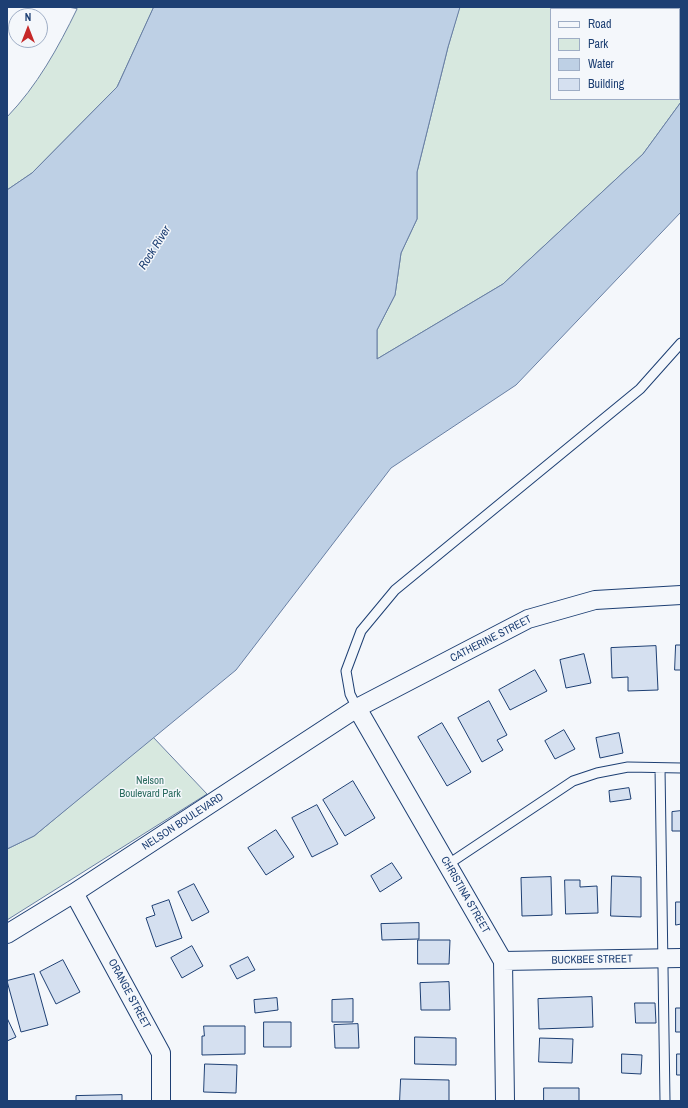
<!DOCTYPE html>
<style>
body{margin:0}
#map{position:relative;width:688px;height:1108px;overflow:hidden;background:#f4f7fb;font-family:"Archivo Narrow",sans-serif}
canvas{display:block}
.frame{position:absolute;inset:0;border:8px solid #1d3f73;pointer-events:none}
.legend{position:absolute;left:550px;top:8px;width:130px;height:92px;box-sizing:border-box;background:#f4f7fb;border:1px solid #9eadc5;margin:0;padding:5px 7px;list-style:none;font-size:12px;color:#1d3f73}
.legend li{display:flex;align-items:center;gap:8px;height:20px}
.legend b{width:20px;border:1px solid #9eadc5}
.north{position:absolute;left:8px;top:8px;width:40px;height:40px;box-sizing:border-box;background:#f4f7fb;border:1px solid #9eadc5;border-radius:50%;rotate:0deg;font-size:11px;font-weight:700;line-height:16px;text-align:center;color:#1d3f73}
.north::after{content:'';display:block;margin:auto;width:14px;height:18px;background:#c62828;clip-path:polygon(50% 0,100% 100%,50% 72%,0 100%)}
</style>
<div id="map">
<canvas width="688" height="1108"></canvas>
<div class="frame"></div>
<ul class="legend">
<li><b style="height:5px;background:#f4f7fb"></b>Road</li>
<li><b style="height:11px;background:#d7e8df"></b>Park</li>
<li><b style="height:11px;background:#bed0e5"></b>Water</li>
<li><b style="height:11px;background:#d5e0f0"></b>Building</li>
</ul>
<div class="north">N</div>
</div>
<script>
const context = document.querySelector('canvas').getContext('2d');
context.lineJoin = 'round';
function paint(path, color) {
  context.fillStyle = color;
  context.fill(path, 'evenodd');
}
function strokePath(path, color, width, dash) {
  context.strokeStyle = color;
  context.lineWidth = width;
  context.lineCap = dash ? 'butt' : 'round';
  context.setLineDash(dash || []);
  context.stroke(path);
}
function drawText(font, color, halo, rows, align = 'center') {
  context.font = font + ' "Archivo Narrow",sans-serif';
  context.lineWidth = 3;
  context.setLineDash([]);
  context.textBaseline = 'middle';
  context.strokeStyle = halo;
  context.fillStyle = color;
  for (const [text, x, y, turn = 0] of rows) {
    context.save();
    context.translate(x, y);
    context.rotate((+turn || 0) * Math.PI / 180);
    context.textAlign = isNaN(turn) ? turn : align;
    if (halo) context.strokeText(text, 0, 0);
    context.fillText(text, 0, 0);
    context.restore();
  }
}
const green = new Path2D(`
 M 68,7 L 154,7 L 117,87 L 32,173 L 7,190 L 7,117 C 37,86 58,48 77,9 Z
 M 460,7 L 681,7 L 681,102 L 643,154 L 503,284 L 377,359 L 377,330 L 395,295 L 401,253 L 417,219 L 417,172 L 448,47 ZM 551,9 L 679,9 L 679,99 L 551,99 Z
 M 153,737 L 207,794 L 7,920 L 7,849 L 34,836 Z`);
const water = new Path2D(`
 M 154,7 L 460,7 L 448,47 L 417,172 L 417,219 L 401,253 L 395,295 L 377,330 L 377,359 L 503,284 L 643,154 L 681,102 L 681,212 L 516,385 L 391,468 L 236,670 L 34,836 L 7,849 L 7,190 L 32,173 L 117,87 Z`);
const building = new Path2D(`
 M 676,645 L 681,645 L 681,670 L 675,670 Z
 M 656,646 L 658,690 L 628,691 L 628,677 L 612,678 L 611,648 Z
 M 584,654 L 591,683 L 566,688 L 560,660 Z
 M 535,670 L 547,691 L 510,710 L 499,690 Z
 M 489,701 L 507,735 L 497,740 L 503,750 L 482,762 L 458,718 Z
 M 442,723 L 471,772 L 447,786 L 418,737 Z
 M 564,730 L 575,749 L 555,759 L 545,741 Z
 M 619,733 L 623,753 L 600,758 L 596,738 Z
 M 353,781 L 375,818 L 345,836 L 323,800 Z
 M 629,788 L 631,799 L 610,802 L 609,791 Z
 M 317,805 L 338,844 L 312,857 L 292,818 Z
 M 681,811 L 681,831 L 672,831 L 672,812 Z
 M 276,830 L 294,857 L 266,875 L 248,848 Z
 M 392,863 L 402,878 L 380,892 L 371,876 Z
 M 612,876 L 641,877 L 641,917 L 611,916 Z
 M 551,877 L 552,915 L 522,916 L 521,878 Z
 M 565,880 L 580,880 L 580,887 L 597,886 L 598,913 L 566,914 Z
 M 194,884 L 209,912 L 192,921 L 178,892 Z
 M 169,900 L 182,938 L 156,947 L 146,918 L 155,915 L 152,906 Z
 M 676,902 L 681,902 L 681,924 L 676,925 Z
 M 419,923 L 419,939 L 382,940 L 381,924 Z
 M 418,940 L 450,940 L 449,964 L 418,964 Z
 M 192,946 L 203,966 L 182,978 L 171,958 Z
 M 248,957 L 255,970 L 237,979 L 230,966 Z
 M 63,960 L 80,992 L 56,1004 L 40,972 Z
 M 34,974 L 48,1025 L 21,1032 L 7,981 Z
 M 449,982 L 450,1010 L 421,1010 L 420,983 Z
 M 592,997 L 593,1027 L 539,1029 L 538,999 Z
 M 277,998 L 278,1010 L 255,1013 L 254,1000 Z
 M 353,999 L 353,1022 L 332,1022 L 332,1000 Z
 M 635,1003 L 655,1003 L 656,1023 L 636,1023 Z
 M 676,1008 L 681,1008 L 681,1032 L 676,1032 Z
 M 7,1018 L 16,1037 L 7,1041 Z
 M 264,1022 L 291,1022 L 291,1047 L 264,1047 Z
 M 358,1024 L 359,1048 L 335,1048 L 334,1025 Z
 M 204,1026 L 245,1026 L 245,1054 L 202,1055 L 202,1036 L 204,1036 Z
 M 415,1037 L 456,1038 L 456,1065 L 415,1064 Z
 M 540,1038 L 573,1039 L 572,1063 L 539,1062 Z
 M 622,1054 L 642,1055 L 641,1074 L 622,1073 Z
 M 677,1054 L 681,1054 L 681,1075 L 677,1075 Z
 M 205,1064 L 237,1065 L 236,1093 L 204,1092 Z
 M 401,1079 L 449,1080 L 449,1101 L 400,1101 Z
 M 544,1088 L 579,1088 L 579,1101 L 544,1101 Z
 M 122,1095 L 122,1101 L 76,1101 L 76,1096 Z`);
const lane = new Path2D(`
 M 357,708 L 350,694 L 346,671 L 361,631 L 395,590 L 640,389 L 681,343
 M 660,768 L 665,1101
 M 447,865 L 573,781 L 597,773 L 628,767 L 681,768`);
const street = new Path2D(`
 M 357,708 L 503,961 L 505,1101
 M 74,893 L 161,1053 L 161,1101
 M 7,934 L 74,893 L 357,708 L 528,619 L 595,600 L 681,595
 M 503,961 L 681,958`);
const streetNames = [
 ["CATHERINE STREET",491,639,-27],
 ["NELSON BOULEVARD",183,822,-33],
 ["CHRISTINA STREET",465,895,60],
 ["BUCKBEE STREET",592,960,-1],
 ["ORANGE STREET",129,994,62]
];
const parkNames = [
 ["Nelson",150,781],
 ["Boulevard Park",150,794]
];
const waterNames = [
 ["Rock River",155,248,-58]
];
paint(green, '#d7e8df');
strokePath(green, '#687fa3', 1);
paint(water, '#bed0e5');
strokePath(water, '#687fa3', 1);
paint(building, '#d5e0f0');
strokePath(building, '#1d3f73', 1);
strokePath(lane, '#1d3f73', 11);
strokePath(street, '#1d3f73', 20);
strokePath(lane, '#f4f7fb', 9);
strokePath(street, '#f4f7fb', 18);
drawText('11px', '#1d3f73', '#f4f7fb', streetNames);
drawText('11px', '#2c6c60', '#f4f7fb', parkNames);
drawText('italic 12px', '#1d3f73', '#f4f7fb', waterNames);
</script>
